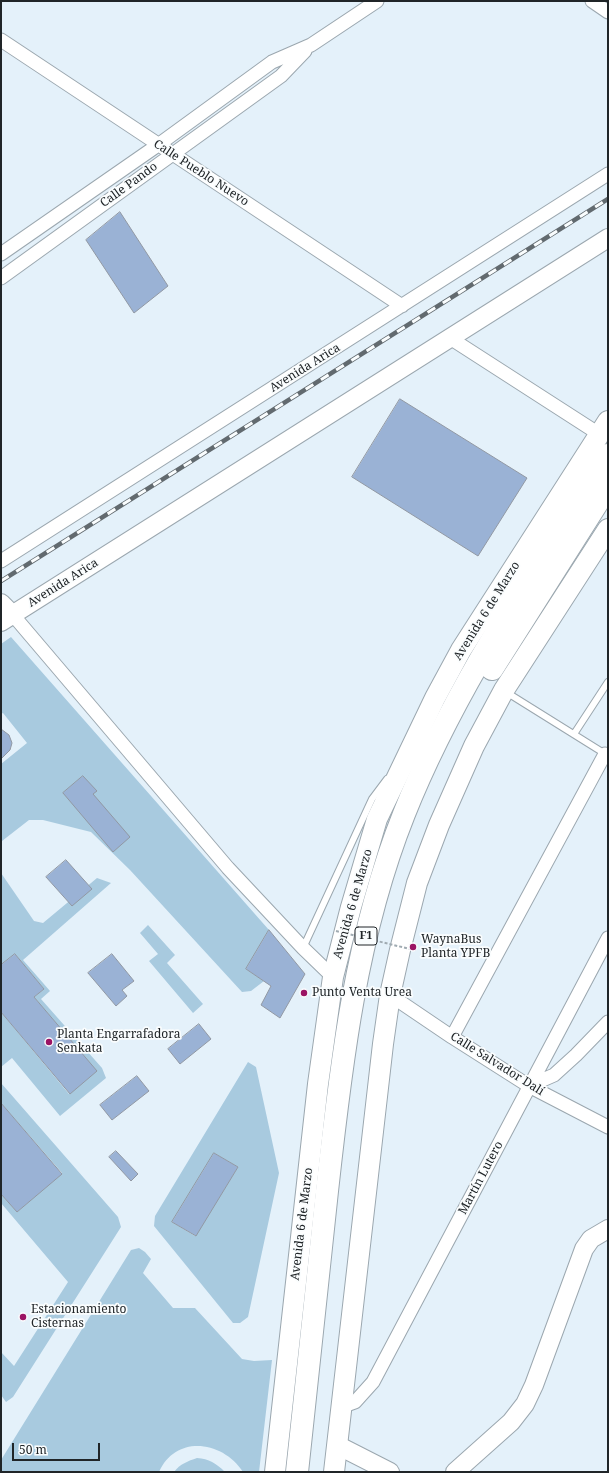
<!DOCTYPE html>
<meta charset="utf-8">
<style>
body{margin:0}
#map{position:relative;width:609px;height:1473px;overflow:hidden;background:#e4f1fa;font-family:"Noto Serif",serif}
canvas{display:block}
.frame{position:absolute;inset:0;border:2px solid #202528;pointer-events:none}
.scale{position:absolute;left:12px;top:1443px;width:88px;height:18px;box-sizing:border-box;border:2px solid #202528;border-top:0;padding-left:5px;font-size:12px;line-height:14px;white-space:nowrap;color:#202528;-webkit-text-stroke:3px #fafdfe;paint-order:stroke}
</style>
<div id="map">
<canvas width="609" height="1473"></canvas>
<div class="frame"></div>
<div class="scale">50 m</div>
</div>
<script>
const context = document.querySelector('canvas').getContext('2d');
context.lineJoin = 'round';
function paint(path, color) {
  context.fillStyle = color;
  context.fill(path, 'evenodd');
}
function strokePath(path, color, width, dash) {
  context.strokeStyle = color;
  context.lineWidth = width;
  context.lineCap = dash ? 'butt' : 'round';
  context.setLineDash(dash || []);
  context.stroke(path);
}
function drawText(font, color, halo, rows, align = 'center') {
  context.font = font + ' "Noto Serif",serif';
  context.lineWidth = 3.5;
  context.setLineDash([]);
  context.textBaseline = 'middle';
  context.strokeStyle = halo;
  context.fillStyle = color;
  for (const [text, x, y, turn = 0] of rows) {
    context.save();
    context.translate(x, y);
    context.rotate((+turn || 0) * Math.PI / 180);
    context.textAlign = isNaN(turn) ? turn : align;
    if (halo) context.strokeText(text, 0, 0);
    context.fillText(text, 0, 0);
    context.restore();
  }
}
const green = new Path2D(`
 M 11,637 L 269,930 L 246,969 L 264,981 L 251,991 L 242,992 L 130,870 L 91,832 L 43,820 L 29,820 L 2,841 L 1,845 L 1,764 L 27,743 L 3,713 L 1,714 L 1,644 Z
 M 1,873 L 34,921 L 43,923 L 97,878 L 111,883 L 23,960 L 50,991 L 41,999 L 102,1068 L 106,1078 L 60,1116 L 12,1058 L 1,1067 L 1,1012 L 69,1094 L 96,1071 L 34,997 L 44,989 L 15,954 L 1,965 Z
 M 148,925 L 175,955 L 167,963 L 203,1004 L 193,1013 L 149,961 L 158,954 L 140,933 Z
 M 248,1062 L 256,1067 L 279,1173 L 248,1317 L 240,1323 L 233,1323 L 154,1226 L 155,1216 ZM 214,1153 L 238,1167 L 195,1236 L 172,1222 Z
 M 1,1083 L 118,1217 L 121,1227 L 13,1397 L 6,1402 L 1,1395 L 1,1352 L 14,1366 L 68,1282 L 1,1203 L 1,1194 L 17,1212 L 62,1173 L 1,1103 Z
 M 139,1248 L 145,1252 L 151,1259 L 143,1273 L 173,1308 L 195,1308 L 242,1359 L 254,1361 L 272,1360 L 259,1472 L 243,1472 C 223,1441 176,1434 159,1472 L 1,1472 L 1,1460 L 131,1250 Z
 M 197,1458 C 209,1459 216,1463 225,1472 L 174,1472 C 180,1464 188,1461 197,1458 Z`);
const building = new Path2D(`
 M 120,212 L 168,286 L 134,313 L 86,240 Z
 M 400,399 L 527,478 L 478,556 L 352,477 Z
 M 1,729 L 9,735 L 12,743 L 10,750 L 1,759 Z
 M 83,776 L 97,791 L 93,794 L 130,837 L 113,852 L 63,793 Z
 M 66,860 L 92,889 L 72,906 L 46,877 Z
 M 269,930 L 305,974 L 280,1018 L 261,1005 L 271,986 L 246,969 Z
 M 15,954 L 44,989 L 34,997 L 97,1071 L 70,1094 L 1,1012 L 1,965 Z
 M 112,954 L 134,981 L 122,990 L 127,996 L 116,1006 L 88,973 Z
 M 199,1024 L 211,1039 L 180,1064 L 168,1049 Z
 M 137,1076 L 149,1091 L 112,1120 L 100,1105 Z
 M 1,1103 L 62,1174 L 17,1212 L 1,1194 Z
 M 116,1151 L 138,1174 L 131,1181 L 109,1157 Z
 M 214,1153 L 238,1167 L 196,1236 L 172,1222 Z`);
const lane = new Path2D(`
 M 506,692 L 607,755
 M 574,734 L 608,682
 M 303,948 L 372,799 L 387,779`);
const street = new Path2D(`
 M 592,1 L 608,12
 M 1,40 L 402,306
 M 1,254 L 158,145 L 272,62 L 311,45 L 377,1
 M 1,278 L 281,76 L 305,51
 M 450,338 L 599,434
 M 1,561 L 608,174
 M 13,615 L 228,868 L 303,948 L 333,977
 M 390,995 L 452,1037 L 529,1086 L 608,1127
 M 452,1037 L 605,754
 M 529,1086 L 554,1075 L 576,1055 L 608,1022
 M 341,1407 L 355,1402 L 373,1382 L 608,938`);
const secondary = new Path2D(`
 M 1,603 L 13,615
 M 1,622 L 608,238
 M 337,1445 L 390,1472
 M 455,1472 L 511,1422 L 525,1404 L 534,1385 L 584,1249 L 591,1239 L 608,1229`);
const primary = new Path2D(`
 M 275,1472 L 318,1084 L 333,977 L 351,907 L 377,819 L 435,698 L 461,650 L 608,421
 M 334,1472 L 383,1044 L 390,995 L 400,950 L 417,883 L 439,825 L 474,746 L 504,690 L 608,529`);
const highway = new Path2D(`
 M 492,669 L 608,486
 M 297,1472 C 307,1378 317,1285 327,1191 C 341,1063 356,934 404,814 C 455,686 535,571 608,455`);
const rail = new Path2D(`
 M 1,581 L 608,199`);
const pathBridge = new Path2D(`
 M 336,931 L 414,950`);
const markers = [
 [413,947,4,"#9b1364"],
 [304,993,4,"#9b1364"],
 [49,1042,4,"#9b1364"],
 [23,1317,4,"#9b1364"]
];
const shields = [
 [366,936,22]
];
const shieldNames = [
 ["F1",366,936]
];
const streetNames = [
 ["Calle Pueblo Nuevo",201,173,33],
 ["Calle Pando",129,185,-36],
 ["Avenida Arica",305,368,-32],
 ["Avenida Arica",63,583,-32],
 ["Avenida 6 de Marzo",487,611,-58],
 ["Avenida 6 de Marzo",353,904,-74],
 ["Calle Salvador Dalí",497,1064,32],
 ["Martín Lutero",481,1178,-62],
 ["Avenida 6 de Marzo",302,1224,-83]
];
const poiNames = [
 ["WaynaBus",421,940],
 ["Planta YPFB",421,954],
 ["Punto Venta Urea",312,993],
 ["Planta Engarrafadora",57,1035],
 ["Senkata",57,1049],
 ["Estacionamiento",31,1310],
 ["Cisternas",31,1324]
];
paint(green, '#a8cadf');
paint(building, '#9ab2d5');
strokePath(building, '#9198a3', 1);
strokePath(lane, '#9ba7af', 8);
strokePath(street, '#9ba7af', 15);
strokePath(secondary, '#9ba7af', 20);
strokePath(primary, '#9ba7af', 22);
strokePath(highway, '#9ba7af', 24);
strokePath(lane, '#fff', 6);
strokePath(street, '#fff', 13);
strokePath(secondary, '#fff', 18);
strokePath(primary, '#fff', 20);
strokePath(highway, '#fff', 22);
strokePath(rail, '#626a6f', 4.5);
strokePath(rail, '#fafdfe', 3, [9]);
strokePath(pathBridge, '#a0abb2', 2, [3, 2]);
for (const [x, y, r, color] of markers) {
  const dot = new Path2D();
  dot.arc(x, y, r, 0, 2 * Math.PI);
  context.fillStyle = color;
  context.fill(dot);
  strokePath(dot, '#fafdfe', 1.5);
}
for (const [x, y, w] of shields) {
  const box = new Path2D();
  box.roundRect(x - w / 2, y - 9, w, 18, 3);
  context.fillStyle = '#fafdfe';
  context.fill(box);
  strokePath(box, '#202528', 1);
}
drawText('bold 11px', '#202528', null, shieldNames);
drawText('12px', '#202528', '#fafdfe', streetNames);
drawText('12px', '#202528', '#fafdfe', poiNames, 'left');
</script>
